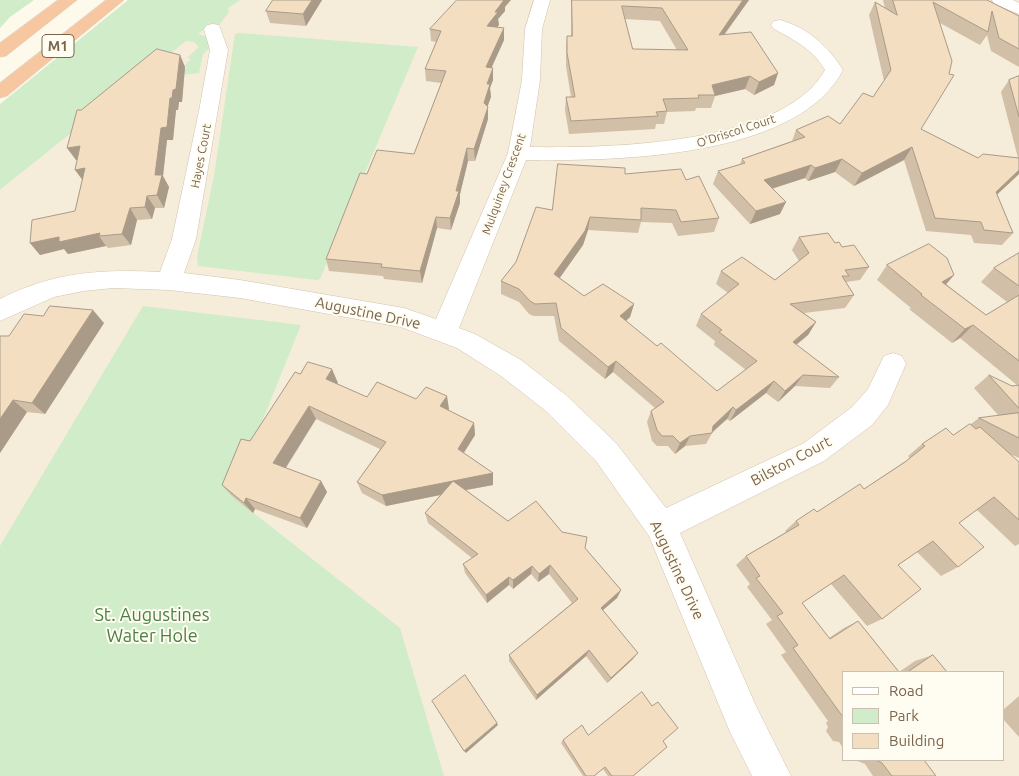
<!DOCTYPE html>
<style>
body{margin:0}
#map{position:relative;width:1019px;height:776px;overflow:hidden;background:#fdf9eb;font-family:Ubuntu,sans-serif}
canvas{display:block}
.legend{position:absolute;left:842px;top:671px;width:162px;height:90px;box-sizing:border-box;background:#fffcf2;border:1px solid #cabfb0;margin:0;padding:6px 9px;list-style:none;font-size:15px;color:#7a644c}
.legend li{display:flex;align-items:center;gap:10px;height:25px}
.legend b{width:25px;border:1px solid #cabfb0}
</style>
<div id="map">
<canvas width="1019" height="776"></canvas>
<ul class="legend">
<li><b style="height:6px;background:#fff"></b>Road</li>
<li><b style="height:14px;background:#d0ecc8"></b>Park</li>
<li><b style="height:14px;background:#f3dec2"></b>Building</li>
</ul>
</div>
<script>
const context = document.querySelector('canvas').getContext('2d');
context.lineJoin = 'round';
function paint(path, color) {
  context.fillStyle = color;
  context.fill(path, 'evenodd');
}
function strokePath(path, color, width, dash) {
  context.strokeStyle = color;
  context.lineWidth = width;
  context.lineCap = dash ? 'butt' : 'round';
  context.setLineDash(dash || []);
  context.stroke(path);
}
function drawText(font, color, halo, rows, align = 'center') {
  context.font = font + ' Ubuntu,sans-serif';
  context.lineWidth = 4;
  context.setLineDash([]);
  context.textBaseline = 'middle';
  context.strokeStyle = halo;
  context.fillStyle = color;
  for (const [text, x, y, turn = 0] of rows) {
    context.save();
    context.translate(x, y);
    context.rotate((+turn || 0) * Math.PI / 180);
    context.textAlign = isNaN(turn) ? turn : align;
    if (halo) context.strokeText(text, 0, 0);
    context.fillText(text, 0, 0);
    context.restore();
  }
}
const residential = new Path2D(`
 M 236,0 L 1019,0 L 1019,776 L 0,776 L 0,190 ZM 843,672 L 1003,672 L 1003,760 L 843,760 Z`);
const green = new Path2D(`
 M 0,0 L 34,0 L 10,17 L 0,28 Z
 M 128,0 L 240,0 L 228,8 L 229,12 L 219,25 L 206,28 L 198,34 L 208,37 L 214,44 L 203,54 L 199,73 L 179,75 L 187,67 L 184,66 L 191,59 L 187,58 L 199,47 L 194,42 L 186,41 L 0,190 L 0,104 Z
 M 240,33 L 418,47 L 320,279 L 317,280 L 198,266 L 197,257 L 214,176 L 235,34 Z
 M 143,306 L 301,325 L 232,496 L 400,628 L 444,776 L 0,776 L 0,546 Z`);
const street = new Path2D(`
 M 534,0 L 550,0 L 542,29 L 540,80 L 530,147 C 606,148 783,146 825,70 C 813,49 794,40 774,29 L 771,25 L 774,21 L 780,20 C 807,27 829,47 843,70 C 797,159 613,161 526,160 L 459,328 L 475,334 L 521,360 L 566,395 L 616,443 L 666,508 L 804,443 L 852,407 L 868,389 L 884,356 L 893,353 L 902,356 L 906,364 L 888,405 L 872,425 L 824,461 L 680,533 L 756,706 L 791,776 L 752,776 L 730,732 L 649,536 L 596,461 L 546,411 L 501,376 L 457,348 L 401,327 L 240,298 L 169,290 L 113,288 L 83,291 L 54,297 L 0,321 L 0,299 C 53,272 102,269 160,272 L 172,239 L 199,111 L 210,50 L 204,29 L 207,25 L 213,24 L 219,25 L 228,50 L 196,239 L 184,273 L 240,280 L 404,308 L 436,319 L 508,153 L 522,80 L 525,29 Z
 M 992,0 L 1013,0 L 1019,3 L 1019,14 L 994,4 Z`);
const highway = new Path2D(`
 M 58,0 L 77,0 L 6,56 L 0,57 L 0,43 Z
 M 106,0 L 124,0 L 7,96 L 0,98 L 0,83 Z`);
const wall = new Path2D(`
 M 322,0 L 306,26 L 270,23 L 266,11 Z
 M 571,0 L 749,0 L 725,34 L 778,73 L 774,85 L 754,95 L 745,89 L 715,96 L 711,108 L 696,108 L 695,111 L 667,112 L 664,124 L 656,124 L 655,129 L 569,134 L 565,110 L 566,97 L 571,97 L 566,66 L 566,48 L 567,36 L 571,36 ZM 625,19 L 660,21 L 677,50 L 633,49 Z
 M 883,0 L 987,0 L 1019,16 L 1019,67 L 991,51 L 987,35 L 980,45 L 940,23 L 921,129 L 978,158 L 1018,158 L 1001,92 L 1009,80 L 1019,76 L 1019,174 L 997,194 L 1013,233 L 1002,245 L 974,243 L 971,235 L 926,231 L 904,160 L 854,186 L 835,172 L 808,181 L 805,178 L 773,188 L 780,214 L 750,224 L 713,184 L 718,171 L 740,164 L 742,159 L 792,141 L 796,130 L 840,124 L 873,97 L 884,81 L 869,15 L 875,2 L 885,8 Z
 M 505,7 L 505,11 L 498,19 L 499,25 L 497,27 L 504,28 L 504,40 L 491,68 L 493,68 L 493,80 L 490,88 L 491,97 L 487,106 L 488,119 L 475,161 L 468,161 L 460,194 L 460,203 L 451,230 L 437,228 L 422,283 L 384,279 L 383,276 L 329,271 L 326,259 L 367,174 L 414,154 L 441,83 L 426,81 L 425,69 L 436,42 L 431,41 L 430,29 Z
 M 180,55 L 185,67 L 182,102 L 179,102 L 178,110 L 176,110 L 173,140 L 167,140 L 163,176 L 169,187 L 164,208 L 155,208 L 152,219 L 137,220 L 131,245 L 108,248 L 106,246 L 68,254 L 64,249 L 40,255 L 30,243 L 75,211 L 82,180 L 77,160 L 76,160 L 81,110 Z
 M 625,174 L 686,180 L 719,218 L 714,232 L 678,236 L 672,223 L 641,222 L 638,233 L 588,230 L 583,245 L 560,278 L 584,296 L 634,304 L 630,317 L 626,321 L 657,346 L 717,391 L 746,370 L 714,345 L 715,341 L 696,326 L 701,314 L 728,293 L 716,284 L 721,271 L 775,280 L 799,261 L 792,250 L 799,237 L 835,243 L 842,247 L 869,267 L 860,280 L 846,282 L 854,295 L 845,308 L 804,313 L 816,322 L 808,335 L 796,345 L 839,377 L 830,388 L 795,386 L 778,402 L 766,393 L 730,421 L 727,419 L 712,433 L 706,444 L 685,446 L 675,454 L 668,446 L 657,446 L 652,441 L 647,422 L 651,411 L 655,408 L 613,372 L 605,379 L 559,341 L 554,316 L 534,316 L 529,314 L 519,302 L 501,294 L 501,281 L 516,262 L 552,210 Z
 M 1019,253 L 1019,458 L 1010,454 L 1019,462 L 1019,544 L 1015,546 L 977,510 L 959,523 L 958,567 L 941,576 L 917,552 L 898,565 L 882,619 L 867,626 L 831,584 L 802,603 L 829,638 L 844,628 L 858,621 L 899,672 L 915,661 L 933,655 L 947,672 L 843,672 L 843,748 L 839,742 L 833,741 L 826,731 L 828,727 L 826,723 L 828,721 L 781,655 L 786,652 L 766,624 L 772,620 L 747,587 L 750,584 L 736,565 L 746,556 L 786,532 L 785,531 L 796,521 L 817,512 L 864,489 L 910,458 L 908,456 L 922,444 L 953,435 L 971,424 L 979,418 L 999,416 L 974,388 L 989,375 L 1012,386 L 1017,385 L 960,338 L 952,343 L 909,309 L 911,308 L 877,280 L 887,265 L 954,275 L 946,284 L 986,315 L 1007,302 L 981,282 L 994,268 Z
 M 104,323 L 45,414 L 27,412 L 0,453 L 9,336 Z
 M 300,374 L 338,383 L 337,384 L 367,397 L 416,399 L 449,409 L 448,410 L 474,423 L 475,435 L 464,453 L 493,473 L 493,485 L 466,490 L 508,521 L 562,532 L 585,548 L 621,590 L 617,598 L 603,610 L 633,659 L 607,683 L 586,656 L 536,700 L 509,661 L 509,655 L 572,603 L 549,574 L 538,582 L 531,574 L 513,589 L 509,585 L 487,603 L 465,573 L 463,564 L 472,558 L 428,523 L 425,513 L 440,495 L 386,506 L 362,493 L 357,482 L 380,449 L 316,419 L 286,468 L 321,481 L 327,492 L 307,528 L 255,509 L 253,513 L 232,496 L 222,485 L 250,441 Z
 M 1019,696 L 1019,737 L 1003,719 L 1003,710 Z
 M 588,735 L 663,741 L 633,776 L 608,776 L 603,769 L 594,776 L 583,776 L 561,743 L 563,740 Z
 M 855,760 L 924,760 L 936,776 L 873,776 L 865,764 Z`);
const shadedWall = new Path2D(`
 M 312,0 L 322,0 L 306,26 L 303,14 Z
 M 502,0 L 511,0 L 505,7 L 505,11 L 498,19 L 499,25 L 487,38 L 487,26 Z
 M 743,0 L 749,0 L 715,47 L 719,35 Z
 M 504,28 L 504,40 L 486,80 L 486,67 Z
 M 180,55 L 185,67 L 182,102 L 179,102 L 178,110 L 176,110 L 173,140 L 167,140 L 163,176 L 169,187 L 164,208 L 157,195 L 155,175 L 161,128 L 170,98 Z
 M 493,68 L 493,80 L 490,88 L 491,97 L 484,116 L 484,103 L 487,84 Z
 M 778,73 L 774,85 L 754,95 L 759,82 Z
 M 750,76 L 745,89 L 715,96 L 715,95 L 712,85 Z
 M 488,107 L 488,119 L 475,161 L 474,149 Z
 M 80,146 L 88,159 L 76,160 L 67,148 Z
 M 912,147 L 904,160 L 854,186 L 862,173 Z
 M 467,148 L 468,161 L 460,194 L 460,203 L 451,230 L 450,218 Z
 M 842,159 L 835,172 L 808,181 L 815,168 Z
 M 811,165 L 805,178 L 759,193 L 764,180 Z
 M 85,168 L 84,182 L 75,170 Z
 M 1019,170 L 1019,174 L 986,205 L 996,192 Z
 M 147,196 L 155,208 L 152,219 L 145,207 Z
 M 786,202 L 780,214 L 750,224 L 756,211 Z
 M 130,208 L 137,220 L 131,245 L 122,234 Z
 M 436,217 L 437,228 L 422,283 L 420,271 Z
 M 590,217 L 588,230 L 583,245 L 553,287 L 554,274 Z
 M 100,233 L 99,236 L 106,246 L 68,254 L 64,249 L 40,255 L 30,243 L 59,237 Z
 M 954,275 L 942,289 L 942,282 Z
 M 634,304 L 630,317 L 617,329 L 620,316 Z
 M 93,310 L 104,323 L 45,414 L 32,403 Z
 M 816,322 L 808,335 L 785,354 L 793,342 Z
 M 973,325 L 960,338 L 952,343 L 965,329 Z
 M 616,361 L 613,372 L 605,379 L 608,367 Z
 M 332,369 L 338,383 L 332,392 L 326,379 Z
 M 803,375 L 795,386 L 778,402 L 785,391 Z
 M 774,381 L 766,393 L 730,421 L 736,410 Z
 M 447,396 L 449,409 L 443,419 L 440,406 Z
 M 13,400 L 27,412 L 0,453 L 0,419 Z
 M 309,406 L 316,419 L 281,475 L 273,463 Z
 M 733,407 L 727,419 L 711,433 L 713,426 Z
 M 474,423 L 475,435 L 459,460 L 458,449 Z
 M 690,436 L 685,446 L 675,454 L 680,443 Z
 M 493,473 L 493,485 L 455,492 L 453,481 Z
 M 321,481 L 327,492 L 307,528 L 300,518 Z
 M 453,481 L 455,492 L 386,506 L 382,495 Z
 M 246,498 L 255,509 L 253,513 L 244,503 Z
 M 550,565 L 549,574 L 538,582 L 539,574 Z
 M 532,566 L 531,574 L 513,589 L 513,580 Z
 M 509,577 L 509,585 L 487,603 L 486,595 Z
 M 621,590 L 617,598 L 597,615 L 601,608 Z
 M 589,650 L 586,656 L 536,700 L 537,695 Z
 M 638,653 L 633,659 L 607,683 L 611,678 Z
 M 497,723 L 498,725 L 466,753 L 464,751 Z`);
const building = new Path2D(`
 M 273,0 L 312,0 L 303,14 L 266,11 Z
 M 457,0 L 504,0 L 495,12 L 498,12 L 487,26 L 504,28 L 486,67 L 493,68 L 487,84 L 490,84 L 484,103 L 488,107 L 474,149 L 467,148 L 456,191 L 459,191 L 450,218 L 436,217 L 420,271 L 381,267 L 382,264 L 326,259 L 360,173 L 367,174 L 377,150 L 414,154 L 446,71 L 425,69 L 441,31 L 430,29 Z
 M 572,0 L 743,0 L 719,35 L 751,32 L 778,73 L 759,82 L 750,76 L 712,85 L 715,95 L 698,95 L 699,98 L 663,99 L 667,111 L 656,112 L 658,116 L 571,121 L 566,97 L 575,97 L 567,53 L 567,36 L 572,36 ZM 622,6 L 662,8 L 688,50 L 633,49 Z
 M 893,0 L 987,0 L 1019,16 L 1019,49 L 999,38 L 992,11 L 988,32 L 933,2 L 952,61 L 949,74 L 954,75 L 921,129 L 978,158 L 983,154 L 1019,158 L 1019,170 L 996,192 L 1013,233 L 984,230 L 981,222 L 935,218 L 912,147 L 862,173 L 842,159 L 815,168 L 811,165 L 764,180 L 786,202 L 756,211 L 718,171 L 745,163 L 742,159 L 805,137 L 796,130 L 828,116 L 840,124 L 863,93 L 873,97 L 891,70 L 875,2 L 897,15 Z
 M 157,49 L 180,55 L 176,89 L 173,90 L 172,98 L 170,98 L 167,127 L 161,128 L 155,175 L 162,175 L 157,195 L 147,196 L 145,207 L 130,208 L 122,234 L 99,236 L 100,233 L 59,242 L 59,237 L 30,243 L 32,220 L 75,211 L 85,168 L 75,170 L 80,146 L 67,148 L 77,110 L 81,110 Z
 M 1019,76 L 1019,117 L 1009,80 Z
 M 558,164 L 625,168 L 625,174 L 681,169 L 686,180 L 699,176 L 719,218 L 681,222 L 676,210 L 641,208 L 641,220 L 590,217 L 585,231 L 554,274 L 584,296 L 603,284 L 634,304 L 620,316 L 657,346 L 661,343 L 717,391 L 757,361 L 719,332 L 722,330 L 701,314 L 739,284 L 721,271 L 742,257 L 775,280 L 809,253 L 799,237 L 828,233 L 835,243 L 839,242 L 842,247 L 854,245 L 869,267 L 845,270 L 849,276 L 842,276 L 854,295 L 790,304 L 816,322 L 793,342 L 839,377 L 803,375 L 785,391 L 774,381 L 736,410 L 733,407 L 713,426 L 712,433 L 690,436 L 680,443 L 673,436 L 662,436 L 657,430 L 651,411 L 664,402 L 616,361 L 608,367 L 561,328 L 556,303 L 535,304 L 530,301 L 519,289 L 501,281 L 516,262 L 536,207 L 552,210 Z
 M 929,244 L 947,258 L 954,275 L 942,282 L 986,315 L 1019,295 L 1019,361 L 973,325 L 965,329 L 921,295 L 922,294 L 887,265 Z
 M 1019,253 L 1019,286 L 994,268 Z
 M 50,306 L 93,310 L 32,403 L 13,400 L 0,419 L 0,336 L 9,336 L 24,314 L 43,316 Z
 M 308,362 L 332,369 L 326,379 L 367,397 L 377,382 L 416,399 L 426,387 L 447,396 L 440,406 L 474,423 L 458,449 L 493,473 L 453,481 L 508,521 L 536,501 L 562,532 L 587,537 L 585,548 L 621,590 L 601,608 L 638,653 L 611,678 L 589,650 L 537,695 L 509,655 L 578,599 L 550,565 L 539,574 L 532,566 L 513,580 L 509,577 L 486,595 L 463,564 L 478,554 L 425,513 L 453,481 L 382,495 L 357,482 L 386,442 L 309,406 L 273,463 L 321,481 L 300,518 L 246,498 L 244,503 L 222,485 L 241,439 L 250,441 L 295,372 L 300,374 Z
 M 989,375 L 1012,386 L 1019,385 L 1019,408 Z
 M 1019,413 L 1019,438 L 979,418 Z
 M 970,424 L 976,429 L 980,427 L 1019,462 L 1019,520 L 994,497 L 959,523 L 984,547 L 958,567 L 933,541 L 898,565 L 921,589 L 882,619 L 844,575 L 802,603 L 830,639 L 858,621 L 899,672 L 843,672 L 843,717 L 793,648 L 798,645 L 777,616 L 783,613 L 756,578 L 760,576 L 746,556 L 799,525 L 796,521 L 814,509 L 817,512 L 860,484 L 864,489 L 905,462 L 925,446 L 922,444 L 946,428 L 953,435 Z
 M 933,655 L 947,672 L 908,672 Z
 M 465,675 L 497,723 L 464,751 L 432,701 Z
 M 642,692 L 652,706 L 658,702 L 678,728 L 663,741 L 667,747 L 633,776 L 612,776 L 605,767 L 594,776 L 586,776 L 563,740 L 582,725 L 588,735 Z
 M 876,760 L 924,760 L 936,776 L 892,776 L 882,763 Z`);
const farStreetnames = [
 ["O'Driscol Court",736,131,-18],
 ["Hayes Court",201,156,-79],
 ["Mulquiney Crescent",504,184,-70]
];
const shields = [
 [58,46,32]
];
const shieldNames = [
 ["M1",58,46]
];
const streetNames = [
 ["Augustine Drive",368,313,12],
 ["Bilston Court",791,461,-28],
 ["Augustine Drive",677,570,65]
];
const nearParknames = [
 ["St. Augustines",152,615],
 ["Water Hole",152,636]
];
paint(residential, '#f5edd9');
paint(green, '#d0ecc8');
strokePath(street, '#d1c3af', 1);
strokePath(highway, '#dcd7d0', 1);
paint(street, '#fff');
paint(highway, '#f7c7a1');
paint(wall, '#d1bfa7');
paint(shadedWall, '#aa9b88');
paint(building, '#f3dec2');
strokePath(building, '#aa9b88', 1);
drawText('12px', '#7a644c', '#fffcf2', farStreetnames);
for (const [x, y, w] of shields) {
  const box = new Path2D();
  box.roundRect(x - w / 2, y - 11.5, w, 23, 4);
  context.fillStyle = '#fffcf2';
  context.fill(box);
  strokePath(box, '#7a644c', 1);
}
drawText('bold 14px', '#7a644c', null, shieldNames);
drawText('15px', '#7a644c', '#fffcf2', streetNames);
drawText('18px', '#4b8043', '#fffcf2', nearParknames);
</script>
